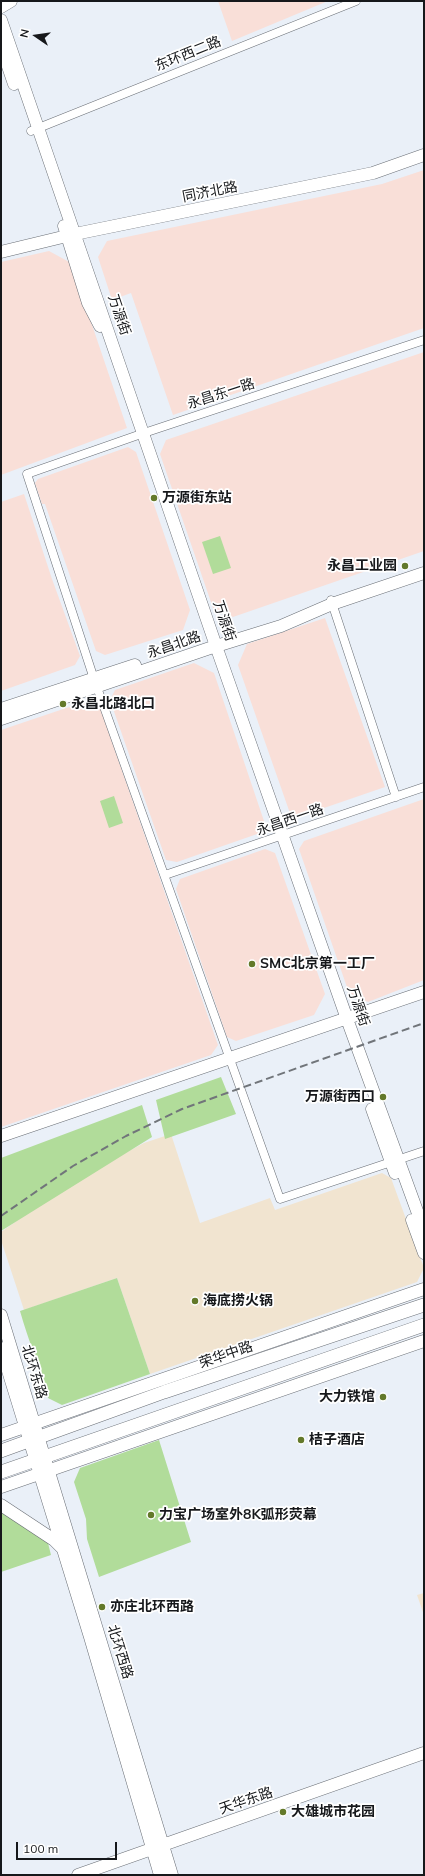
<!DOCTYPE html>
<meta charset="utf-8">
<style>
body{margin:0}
#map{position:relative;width:425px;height:1876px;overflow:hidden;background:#eaf0f8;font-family:Mulish,sans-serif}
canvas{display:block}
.frame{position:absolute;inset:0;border:2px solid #16181b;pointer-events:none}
.north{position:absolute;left:16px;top:16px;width:40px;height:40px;-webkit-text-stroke:3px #fff;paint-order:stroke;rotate:283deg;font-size:11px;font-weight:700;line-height:16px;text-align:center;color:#16181b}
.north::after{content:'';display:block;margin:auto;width:14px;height:18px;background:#16181b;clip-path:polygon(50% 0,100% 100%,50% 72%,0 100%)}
.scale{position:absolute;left:16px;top:1842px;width:101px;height:18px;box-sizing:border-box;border:2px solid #16181b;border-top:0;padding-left:5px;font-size:12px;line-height:14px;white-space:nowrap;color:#16181b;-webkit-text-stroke:3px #fff;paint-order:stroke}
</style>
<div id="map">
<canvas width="425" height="1876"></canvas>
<div class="frame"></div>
<div class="north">N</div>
<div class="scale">100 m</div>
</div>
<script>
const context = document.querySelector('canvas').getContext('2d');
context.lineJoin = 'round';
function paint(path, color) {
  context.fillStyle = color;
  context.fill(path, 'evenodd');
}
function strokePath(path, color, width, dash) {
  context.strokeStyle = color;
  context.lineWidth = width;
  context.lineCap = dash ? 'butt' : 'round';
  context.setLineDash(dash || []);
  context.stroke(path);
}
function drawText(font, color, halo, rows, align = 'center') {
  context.font = font + ' Mulish,"Noto Sans SC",sans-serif';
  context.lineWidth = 3.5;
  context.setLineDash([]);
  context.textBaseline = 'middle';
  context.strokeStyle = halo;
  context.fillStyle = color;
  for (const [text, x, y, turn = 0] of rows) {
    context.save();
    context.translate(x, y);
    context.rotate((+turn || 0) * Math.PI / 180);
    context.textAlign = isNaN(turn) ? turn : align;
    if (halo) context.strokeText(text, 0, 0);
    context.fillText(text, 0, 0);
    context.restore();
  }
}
const commercial = new Path2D(`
 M 171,1134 L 200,1223 L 270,1198 L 275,1210 L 382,1173 L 391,1178 L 424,1268 L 417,1282 L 150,1374 L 117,1278 L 24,1310 L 1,1240 L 1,1232 L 63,1188 L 114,1159 L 144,1143 Z
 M 424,1593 L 424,1615 L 417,1595 Z`);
const industrial = new Path2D(`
 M 218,1 L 328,1 L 232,41 Z
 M 424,170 L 424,328 L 173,415 L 131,293 L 112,300 L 98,257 L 107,241 L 382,184 Z
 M 49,251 L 71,263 L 127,428 L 1,475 L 1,262 Z
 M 424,352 L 424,551 L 233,617 L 213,608 L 160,454 L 166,440 Z
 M 128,447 L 136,452 L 190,610 L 183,630 L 105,655 L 96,651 L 45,504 L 42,504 L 35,483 L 38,479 Z
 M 24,494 L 52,579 L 80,656 L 75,665 L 1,691 L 1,502 Z
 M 325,618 L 385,787 L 292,819 L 238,665 L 247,644 Z
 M 194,663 L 214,673 L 265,824 L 260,833 L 177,862 L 166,860 L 110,700 L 115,690 Z
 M 90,700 L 99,705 L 218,1045 L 211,1055 L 1,1127 L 1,730 Z
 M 424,799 L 424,980 L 368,1002 L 349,993 L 299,849 L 304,841 Z
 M 265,849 L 275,853 L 325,994 L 314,1015 L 236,1041 L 227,1037 L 176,889 L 180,879 Z`);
const green = new Path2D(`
 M 220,536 L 231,568 L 213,574 L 202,542 Z
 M 114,796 L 123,823 L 109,828 L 100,801 Z
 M 221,1077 L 236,1114 L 165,1139 L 156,1100 Z
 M 142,1105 L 152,1137 L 1,1231 L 1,1158 Z
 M 117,1278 L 150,1374 L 62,1405 L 48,1398 C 40,1368 28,1340 20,1311 Z
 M 159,1440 L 191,1542 L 99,1577 L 87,1539 L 86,1519 L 74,1482 L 80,1468 Z
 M 1,1512 L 43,1536 L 47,1539 L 51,1555 L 1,1572 Z`);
const street = new Path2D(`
 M 31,131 L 356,1
 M 424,340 L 144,433 L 27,474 L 94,679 L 280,1199 L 424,1151
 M 331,600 L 396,797
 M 165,875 L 424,787`);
const secondary = new Path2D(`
 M 1,7 L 11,1
 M 1,20 L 216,646 L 347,1019 L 424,1230
 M 1,46 L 14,84
 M 64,226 L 88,303 L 100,326
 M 1,252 L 75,234 L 373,173 L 424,155
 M 1,709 L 135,665
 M 1,719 L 210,648 L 281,626 L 332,604 L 424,573
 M 372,1109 L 395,1173
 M 1,1136 L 424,992
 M 412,1220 L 424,1253
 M 1,1315 L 172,1875
 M 1,1348 L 90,1637 L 160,1875
 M 1,1435 L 424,1289
 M 1,1487 L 424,1341
 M 1,1505 L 54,1540 L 62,1548
 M 78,1875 L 424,1753`);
const primary = new Path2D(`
 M 1,1451 L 164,1392 L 424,1305
 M 1,1472 L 424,1325`);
const rail = new Path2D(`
 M 1,1216 L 73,1166 L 126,1136 L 182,1109 L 424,1023`);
const markers = [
 [154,498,4,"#63792a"],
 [405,566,4,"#63792a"],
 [63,704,4,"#63792a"],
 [252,964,4,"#63792a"],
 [383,1097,4,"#63792a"],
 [195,1301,4,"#63792a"],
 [383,1397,4,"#63792a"],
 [301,1440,4,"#63792a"],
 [151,1515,4,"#63792a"],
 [102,1607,4,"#63792a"],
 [283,1812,4,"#63792a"]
];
const streetNames = [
 ["东环西二路",188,54,-22],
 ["同济北路",210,192,-11],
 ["万源街",119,315,71],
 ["永昌东一路",221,394,-18],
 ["万源街",224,621,71],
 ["永昌北路",174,645,-19],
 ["永昌西一路",290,820,-19],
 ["万源街",358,1006,71],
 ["荣华中路",226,1355,-19],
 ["北环东路",34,1372,73],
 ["北环西路",120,1652,73],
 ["天华东路",246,1801,-19]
];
const poiNames = [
 ["万源街东站",162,498],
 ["永昌工业园",397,566,"right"],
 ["永昌北路北口",71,704],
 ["SMC北京第一工厂",260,964],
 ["万源街西口",375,1097,"right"],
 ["海底捞火锅",203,1301],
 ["大力铁馆",375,1397,"right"],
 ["桔子酒店",309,1440],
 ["力宝广场室外8K弧形荧幕",159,1515],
 ["亦庄北环西路",110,1607],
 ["大雄城市花园",291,1812]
];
paint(commercial, '#f1e4d0');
paint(industrial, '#f9dfd8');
paint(green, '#b1dc9a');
strokePath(street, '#696e75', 9);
strokePath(secondary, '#696e75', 13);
strokePath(primary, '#696e75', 14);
strokePath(street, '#fff', 8);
strokePath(secondary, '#fff', 12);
strokePath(primary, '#fff', 13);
strokePath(rail, '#71757a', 2, [8, 4]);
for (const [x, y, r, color] of markers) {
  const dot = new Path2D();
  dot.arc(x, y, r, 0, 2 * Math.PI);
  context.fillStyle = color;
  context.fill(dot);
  strokePath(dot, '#fff', 1.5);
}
drawText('14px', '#16181b', '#fff', streetNames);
drawText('bold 14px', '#16181b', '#fff', poiNames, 'left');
</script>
